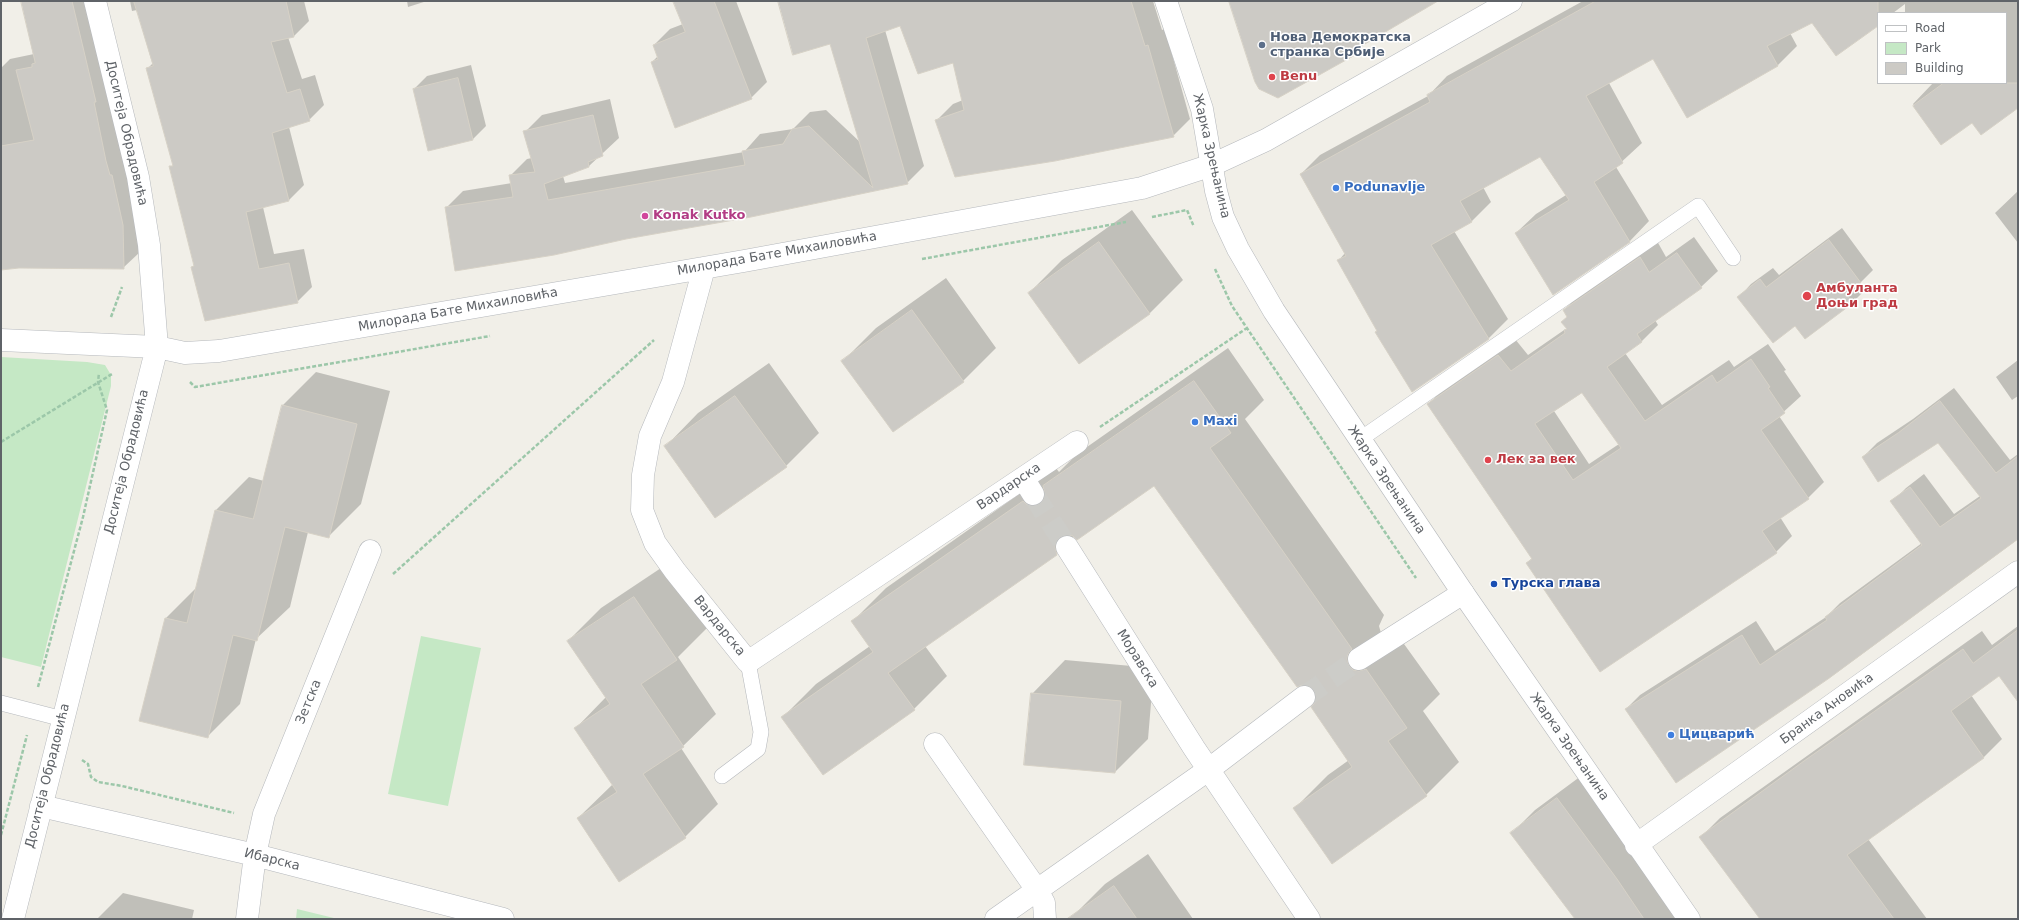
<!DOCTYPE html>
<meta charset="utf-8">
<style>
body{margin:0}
#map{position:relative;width:2019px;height:920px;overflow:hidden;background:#f1efe8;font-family:"DejaVu Sans",sans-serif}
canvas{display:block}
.frame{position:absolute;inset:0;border:2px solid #5f6368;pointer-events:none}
.legend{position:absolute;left:1877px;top:12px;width:130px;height:72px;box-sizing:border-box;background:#fff;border:1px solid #bfc1c3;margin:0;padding:5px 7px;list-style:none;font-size:12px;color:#5f6368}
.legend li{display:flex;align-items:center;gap:8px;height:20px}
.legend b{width:20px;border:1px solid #bfc1c3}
</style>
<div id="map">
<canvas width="2019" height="920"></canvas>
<div class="frame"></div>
<ul class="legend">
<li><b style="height:5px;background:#fff"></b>Road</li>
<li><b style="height:11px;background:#c5e8c5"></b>Park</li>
<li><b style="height:11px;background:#cccac5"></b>Building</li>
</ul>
</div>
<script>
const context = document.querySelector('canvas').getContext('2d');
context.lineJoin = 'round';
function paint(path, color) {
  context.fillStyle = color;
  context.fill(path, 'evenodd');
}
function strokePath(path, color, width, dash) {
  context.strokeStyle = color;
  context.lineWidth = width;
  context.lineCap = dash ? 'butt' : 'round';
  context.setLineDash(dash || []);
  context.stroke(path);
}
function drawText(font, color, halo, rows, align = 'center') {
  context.font = font + ' "DejaVu Sans",sans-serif';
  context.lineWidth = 3;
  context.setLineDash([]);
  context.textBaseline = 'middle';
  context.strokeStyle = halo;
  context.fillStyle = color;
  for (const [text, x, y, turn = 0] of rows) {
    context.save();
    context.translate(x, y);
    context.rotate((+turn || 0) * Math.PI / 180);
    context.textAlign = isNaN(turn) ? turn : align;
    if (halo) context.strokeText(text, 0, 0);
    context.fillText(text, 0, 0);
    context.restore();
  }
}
const green = new Path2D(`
 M 1,357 L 87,362 L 105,365 L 111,375 L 111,386 L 41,667 L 1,657 Z
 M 421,636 L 481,648 L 448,806 L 388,794 Z
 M 297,909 L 338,919 L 296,919 Z`);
const shadow = new Path2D(`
 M 23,1 L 93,1 L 113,84 L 140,252 L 123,268 L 19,267 L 1,269 L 1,68 L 10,59 L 34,54 Z
 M 130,1 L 304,1 L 309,21 L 294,36 L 288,37 L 302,79 L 315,75 L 324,105 L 309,120 L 289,127 L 304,185 L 289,200 L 263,207 L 274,254 L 304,249 L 312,287 L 297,302 L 192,267 L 195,265 L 171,167 L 174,164 L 147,69 L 153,63 L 137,10 L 132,11 Z
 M 407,1 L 427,1 L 408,7 Z
 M 674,1 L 736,1 L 767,82 L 751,98 L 652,62 L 658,56 L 654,45 L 670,29 L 683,24 Z
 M 779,1 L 1153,1 L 1162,30 L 1165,29 L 1190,119 L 1173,136 L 936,121 L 953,104 L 963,100 L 953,62 L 901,25 L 885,30 L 924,166 L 907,183 L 751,216 L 446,208 L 463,191 L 512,183 L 510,176 L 527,159 L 532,158 L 525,132 L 542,115 L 610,99 L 619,138 L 589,166 L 563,176 L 565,183 L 744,152 L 760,134 L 793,129 L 810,112 L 826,110 L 861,143 L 831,42 Z
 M 1229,1 L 1435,1 L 1367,41 L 1354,54 L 1260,89 Z
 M 1583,1 L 2018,1 L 2018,107 L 1972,121 L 1941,143 L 1913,104 L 1933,83 L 2006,83 L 2006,13 L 1905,13 L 1905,4 L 1893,13 L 1878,13 L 1878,24 L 1812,22 L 1790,33 L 1797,46 L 1778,65 L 1688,116 L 1654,57 L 1609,83 L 1642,143 L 1616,167 L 1649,221 L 1630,241 L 1554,293 L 1516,233 L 1536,214 L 1566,195 L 1541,155 L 1483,187 L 1491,202 L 1472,221 L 1454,231 L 1508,319 L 1488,339 L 1378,331 L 1339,260 L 1345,253 L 1301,174 L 1320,155 L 1428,96 L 1447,76 Z
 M 471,65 L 486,126 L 473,139 L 414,89 L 427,76 Z
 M 2018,191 L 2018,243 L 1995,213 Z
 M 1132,210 L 1183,280 L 1150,313 L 1079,363 L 1029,293 L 1062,260 Z
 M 1842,228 L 1873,270 L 1860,283 L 1865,290 L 1853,302 L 1806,338 L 1796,325 L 1739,297 L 1751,284 L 1773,268 L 1779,275 Z
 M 1694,237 L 1718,271 L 1701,287 L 1655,320 L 1658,325 L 1642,341 L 1625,353 L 1662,405 L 1729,360 L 1734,367 L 1768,344 L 1786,370 L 1784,371 L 1801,396 L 1779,416 L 1824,482 L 1808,498 L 1780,517 L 1792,536 L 1776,552 L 1527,563 L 1532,558 L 1428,404 L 1445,388 L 1515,339 L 1528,355 L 1567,328 L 1568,316 L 1564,310 L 1580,294 L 1657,241 L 1666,257 ZM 1582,392 L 1619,444 L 1589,464 L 1554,411 Z
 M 946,278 L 996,348 L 963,381 L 893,431 L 843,361 L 876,328 Z
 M 1228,348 L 1264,400 L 1245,419 L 1384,615 L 1379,626 L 1381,633 L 1399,637 L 1440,694 L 1423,711 L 1459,762 L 1426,795 L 1333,862 L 1295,808 L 1328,775 L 1349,760 L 1317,702 L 1317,696 L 1315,689 L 1309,684 L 1154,485 L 1074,536 L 1056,554 L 925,646 L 947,676 L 914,709 L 783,717 L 816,684 L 870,646 L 853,621 L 886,588 L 1056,468 L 1059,472 L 1077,454 Z
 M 2018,360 L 2018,396 L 2012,400 L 1996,377 Z
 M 769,363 L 819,433 L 786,466 L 666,446 L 698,413 Z
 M 316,372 L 390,391 L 361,504 L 328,537 L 308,532 L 290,607 L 256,639 L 240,704 L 207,737 L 166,618 L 197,587 L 216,510 L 249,477 L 264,481 L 283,405 Z
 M 1954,388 L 2010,460 L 2018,454 L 2018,539 L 1828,679 L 1626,709 L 1640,695 L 1756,621 L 1775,651 L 1826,617 L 1840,603 L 1922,543 L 1892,502 L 1906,488 L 1924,474 L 1954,514 L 1980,496 L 1938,442 L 1863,457 L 1877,443 L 1913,419 Z
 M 667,564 L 709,626 L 678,657 L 716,714 L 681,748 L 718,804 L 685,837 L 619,880 L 578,818 L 613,784 L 576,728 L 606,697 L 568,641 L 601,608 Z
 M 2018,626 L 2018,700 L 2000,675 L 1971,695 L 2002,739 L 1983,758 L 1868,839 L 1927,919 L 1761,919 L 1701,837 L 1720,818 L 1982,631 L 1992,645 Z
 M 1065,660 L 1154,668 L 1148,739 L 1115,772 L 1032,694 Z
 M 1581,776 L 1683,919 L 1576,919 L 1512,833 L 1535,810 Z
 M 1148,854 L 1193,919 L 1073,919 L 1072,917 L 1105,884 Z
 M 123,893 L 194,910 L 192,919 L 97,919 Z`);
const building = new Path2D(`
 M 21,1 L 72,1 L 96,102 L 94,102 L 106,161 L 110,175 L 112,175 L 123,225 L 124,269 L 19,268 L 1,270 L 1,146 L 34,140 L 16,70 L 32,67 L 32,64 L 35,63 Z
 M 134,1 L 286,1 L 294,37 L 271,42 L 287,93 L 300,89 L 310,121 L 272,133 L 289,201 L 246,212 L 259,269 L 289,263 L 298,303 L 205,321 L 191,267 L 194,266 L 169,166 L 173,166 L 146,68 L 153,66 Z
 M 673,1 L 714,1 L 752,99 L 675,128 L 651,62 L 658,59 L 653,45 L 685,32 Z
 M 778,1 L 1131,1 L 1145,46 L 1148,45 L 1174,137 L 1055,161 L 955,177 L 935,120 L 964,110 L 953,63 L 918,74 L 900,26 L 866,38 L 908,184 L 751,217 L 626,239 L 554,255 L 455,271 L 445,207 L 513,197 L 509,175 L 535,172 L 523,131 L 593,115 L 603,156 L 588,162 L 589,167 L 544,184 L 548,200 L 745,165 L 742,151 L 783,144 L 792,129 L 809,126 L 873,188 L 830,44 L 793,55 Z
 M 1229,1 L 1438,1 L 1353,51 L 1355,55 L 1278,98 L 1259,89 L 1255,82 Z
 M 1596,1 L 1878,1 L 1878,26 L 1836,56 L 1812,23 L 1767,46 L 1778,66 L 1687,118 L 1653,59 L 1586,96 L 1623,163 L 1594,182 L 1630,242 L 1553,295 L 1515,233 L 1569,200 L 1540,157 L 1460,201 L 1472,222 L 1431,245 L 1489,339 L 1412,392 L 1375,332 L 1377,331 L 1337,260 L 1346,256 L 1300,174 L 1430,102 L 1427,95 Z
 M 458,78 L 473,140 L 428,151 L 413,89 Z
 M 1944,83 L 2018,83 L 2018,108 L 1981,135 L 1972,123 L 1941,145 L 1913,106 Z
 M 1829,240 L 1861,283 L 1846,294 L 1853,303 L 1805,339 L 1795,326 L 1773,343 L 1737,297 L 1760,279 L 1766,287 Z
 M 1099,242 L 1150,314 L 1079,364 L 1028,293 Z
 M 1677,253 L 1702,288 L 1637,334 L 1642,342 L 1607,367 L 1645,421 L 1712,375 L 1717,383 L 1751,359 L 1770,387 L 1768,388 L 1785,413 L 1761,430 L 1809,499 L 1762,531 L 1777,553 L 1600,672 L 1526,563 L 1532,559 L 1427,404 L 1498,355 L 1511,371 L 1565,333 L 1564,330 L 1567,329 L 1561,322 L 1567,317 L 1563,310 L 1640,257 L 1649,272 ZM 1582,393 L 1621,448 L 1573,480 L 1535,424 Z
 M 912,310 L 964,382 L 893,432 L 841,361 Z
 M 1194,381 L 1231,433 L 1210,448 L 1352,649 L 1348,654 L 1347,659 L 1349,666 L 1353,670 L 1359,671 L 1366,669 L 1407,728 L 1388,741 L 1427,796 L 1332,864 L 1293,808 L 1352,767 L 1311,707 L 1316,701 L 1316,696 L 1314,690 L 1308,685 L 1302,685 L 1297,687 L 1154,486 L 1077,540 L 1073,536 L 1067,535 L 1060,537 L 1056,542 L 1055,547 L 1057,555 L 888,673 L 915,710 L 823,775 L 781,717 L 873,652 L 851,621 L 1023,501 L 1027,505 L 1033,506 L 1040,504 L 1044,500 L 1045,494 L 1043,486 Z
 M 735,396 L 787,467 L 715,518 L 664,446 Z
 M 1940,401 L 1996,473 L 2018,456 L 2018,539 L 1828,679 L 1676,783 L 1625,709 L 1742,635 L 1760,665 L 1827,620 L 1825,617 L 1922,545 L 1890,501 L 1910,487 L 1940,527 L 1981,498 L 1938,443 L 1878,482 L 1862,457 L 1898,433 Z
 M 282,405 L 357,424 L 329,538 L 285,527 L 257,641 L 233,635 L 208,738 L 139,721 L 165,618 L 187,623 L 215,510 L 253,519 Z
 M 634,597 L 677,660 L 641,684 L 684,747 L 643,774 L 686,838 L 619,882 L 577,818 L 617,792 L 574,728 L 610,704 L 567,641 Z
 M 2018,630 L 2018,702 L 1999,676 L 1951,711 L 1984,758 L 1847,855 L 1894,919 L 1760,919 L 1699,837 L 1804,761 L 1963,649 L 1973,663 Z
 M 1031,693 L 1121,701 L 1115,773 L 1024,765 Z
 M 1557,798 L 1617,879 L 1644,919 L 1575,919 L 1510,833 Z
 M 1114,886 L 1137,919 L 1067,919 Z`);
const minorTunnel = new Path2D(`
 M 1033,494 L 1067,547
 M 1304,697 L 1359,659`);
const path = new Path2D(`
 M 1152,217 L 1187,210 L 1194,227
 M 922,259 L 1126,222
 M 1215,269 L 1232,306 L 1416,578
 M 111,317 L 122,287
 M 190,382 L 195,387 L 490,336
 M 1100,427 L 1247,328
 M 1,442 L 112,374
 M 393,574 L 654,340
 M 38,687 L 83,517 L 107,410 L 98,382 L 99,373
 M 82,760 L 88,764 L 91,777 L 98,782 L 122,786 L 234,813
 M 1,835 L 27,735`);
const service = new Path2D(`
 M 1359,440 L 1698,206 L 1733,258
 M 1,703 L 63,719
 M 722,776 L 758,749 L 761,732 L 748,662`);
const minor = new Path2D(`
 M 704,268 L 673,382 L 650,436 L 643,475 L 642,510 L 655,543 L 675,571 L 748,662 L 1077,442
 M 1,340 L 157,347 L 185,353 L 219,351 L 744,261 L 1142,188 L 1212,165 L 1266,140 L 1511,1
 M 1023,478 L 1033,494
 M 1067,547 L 1194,748 L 1309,919
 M 1359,659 L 1463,593
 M 935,744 L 1037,890 L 1044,903 L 1045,919
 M 41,806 L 255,855 L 503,919
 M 1636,845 L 2018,572
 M 13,919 L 157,347 L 149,245 L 138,177 L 95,1
 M 247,919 L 255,855 L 264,814 L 370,551
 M 996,919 L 1208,770 L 1304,697`);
const tertiary = new Path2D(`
 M 1166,1 L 1202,109 L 1216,191 L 1223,217 L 1238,249 L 1274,311 L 1463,593 L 1689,919`);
const markers = [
 [1262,45,4,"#5c6f8a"],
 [1272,77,4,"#e0444e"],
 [1336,188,4,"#3f7fe0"],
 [645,216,4,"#d1479c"],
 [1807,296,5,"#e0444e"],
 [1195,422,4,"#3f7fe0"],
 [1488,460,4,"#e0444e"],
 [1494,584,4,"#1a4fb4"],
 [1671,735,4,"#3f7fe0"]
];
const serviceNames = [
 ["Нова Демократска",1270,38],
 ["странка Србије",1270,53]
];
const healthNames = [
 ["Benu",1280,77],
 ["Амбуланта",1816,289],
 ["Доњи град",1816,304],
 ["Лек за век",1496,460]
];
const streetNames = [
 ["Доситеја Обрадовића",126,133,77],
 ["Жарка Зрењанина",1211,156,77],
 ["Милорада Бате Михаиловића",777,254,-10],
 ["Милорада Бате Михаиловића",458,310,-10],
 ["Доситеја Обрадовића",127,462,-76],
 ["Жарка Зрењанина",1386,480,56],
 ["Вардарска",1009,487,-34],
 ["Вардарска",719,626,51],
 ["Моравска",1137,659,58],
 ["Зетска",309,702,-68],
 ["Бранка Ановића",1827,709,-36],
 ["Жарка Зрењанина",1569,747,55],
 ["Доситеја Обрадовића",48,776,-76],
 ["Ибарска",272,860,14]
];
const shopNames = [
 ["Podunavlje",1344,188],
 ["Maxi",1203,422],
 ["Цицварић",1679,735]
];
const hotelNames = [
 ["Konak Kutko",653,216]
];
const transitNames = [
 ["Турска глава",1502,584]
];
paint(green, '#c5e8c5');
paint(shadow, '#0003');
paint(building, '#cccac5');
strokePath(building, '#d6d1c6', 1);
strokePath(minorTunnel, '#ccccc8', 22, [22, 11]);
strokePath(service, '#b5b8bc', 16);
strokePath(minor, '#b5b8bc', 23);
strokePath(tertiary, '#b5b8bc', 23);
strokePath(path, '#9cc7a9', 2.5, [4, 2]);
strokePath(service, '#fff', 15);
strokePath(minor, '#fff', 22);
strokePath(tertiary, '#fff', 22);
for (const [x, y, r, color] of markers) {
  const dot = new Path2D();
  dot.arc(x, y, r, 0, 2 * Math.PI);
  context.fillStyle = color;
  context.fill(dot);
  strokePath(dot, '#fff', 1.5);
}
drawText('bold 13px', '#4e5e75', '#fff', serviceNames, 'left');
drawText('bold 13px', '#be3a42', '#fff', healthNames, 'left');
drawText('13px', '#5f6368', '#fff', streetNames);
drawText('bold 13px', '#366cbe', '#fff', shopNames, 'left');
drawText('bold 13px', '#b23c85', '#fff', hotelNames, 'left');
drawText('bold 13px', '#164399', '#fff', transitNames, 'left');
</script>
